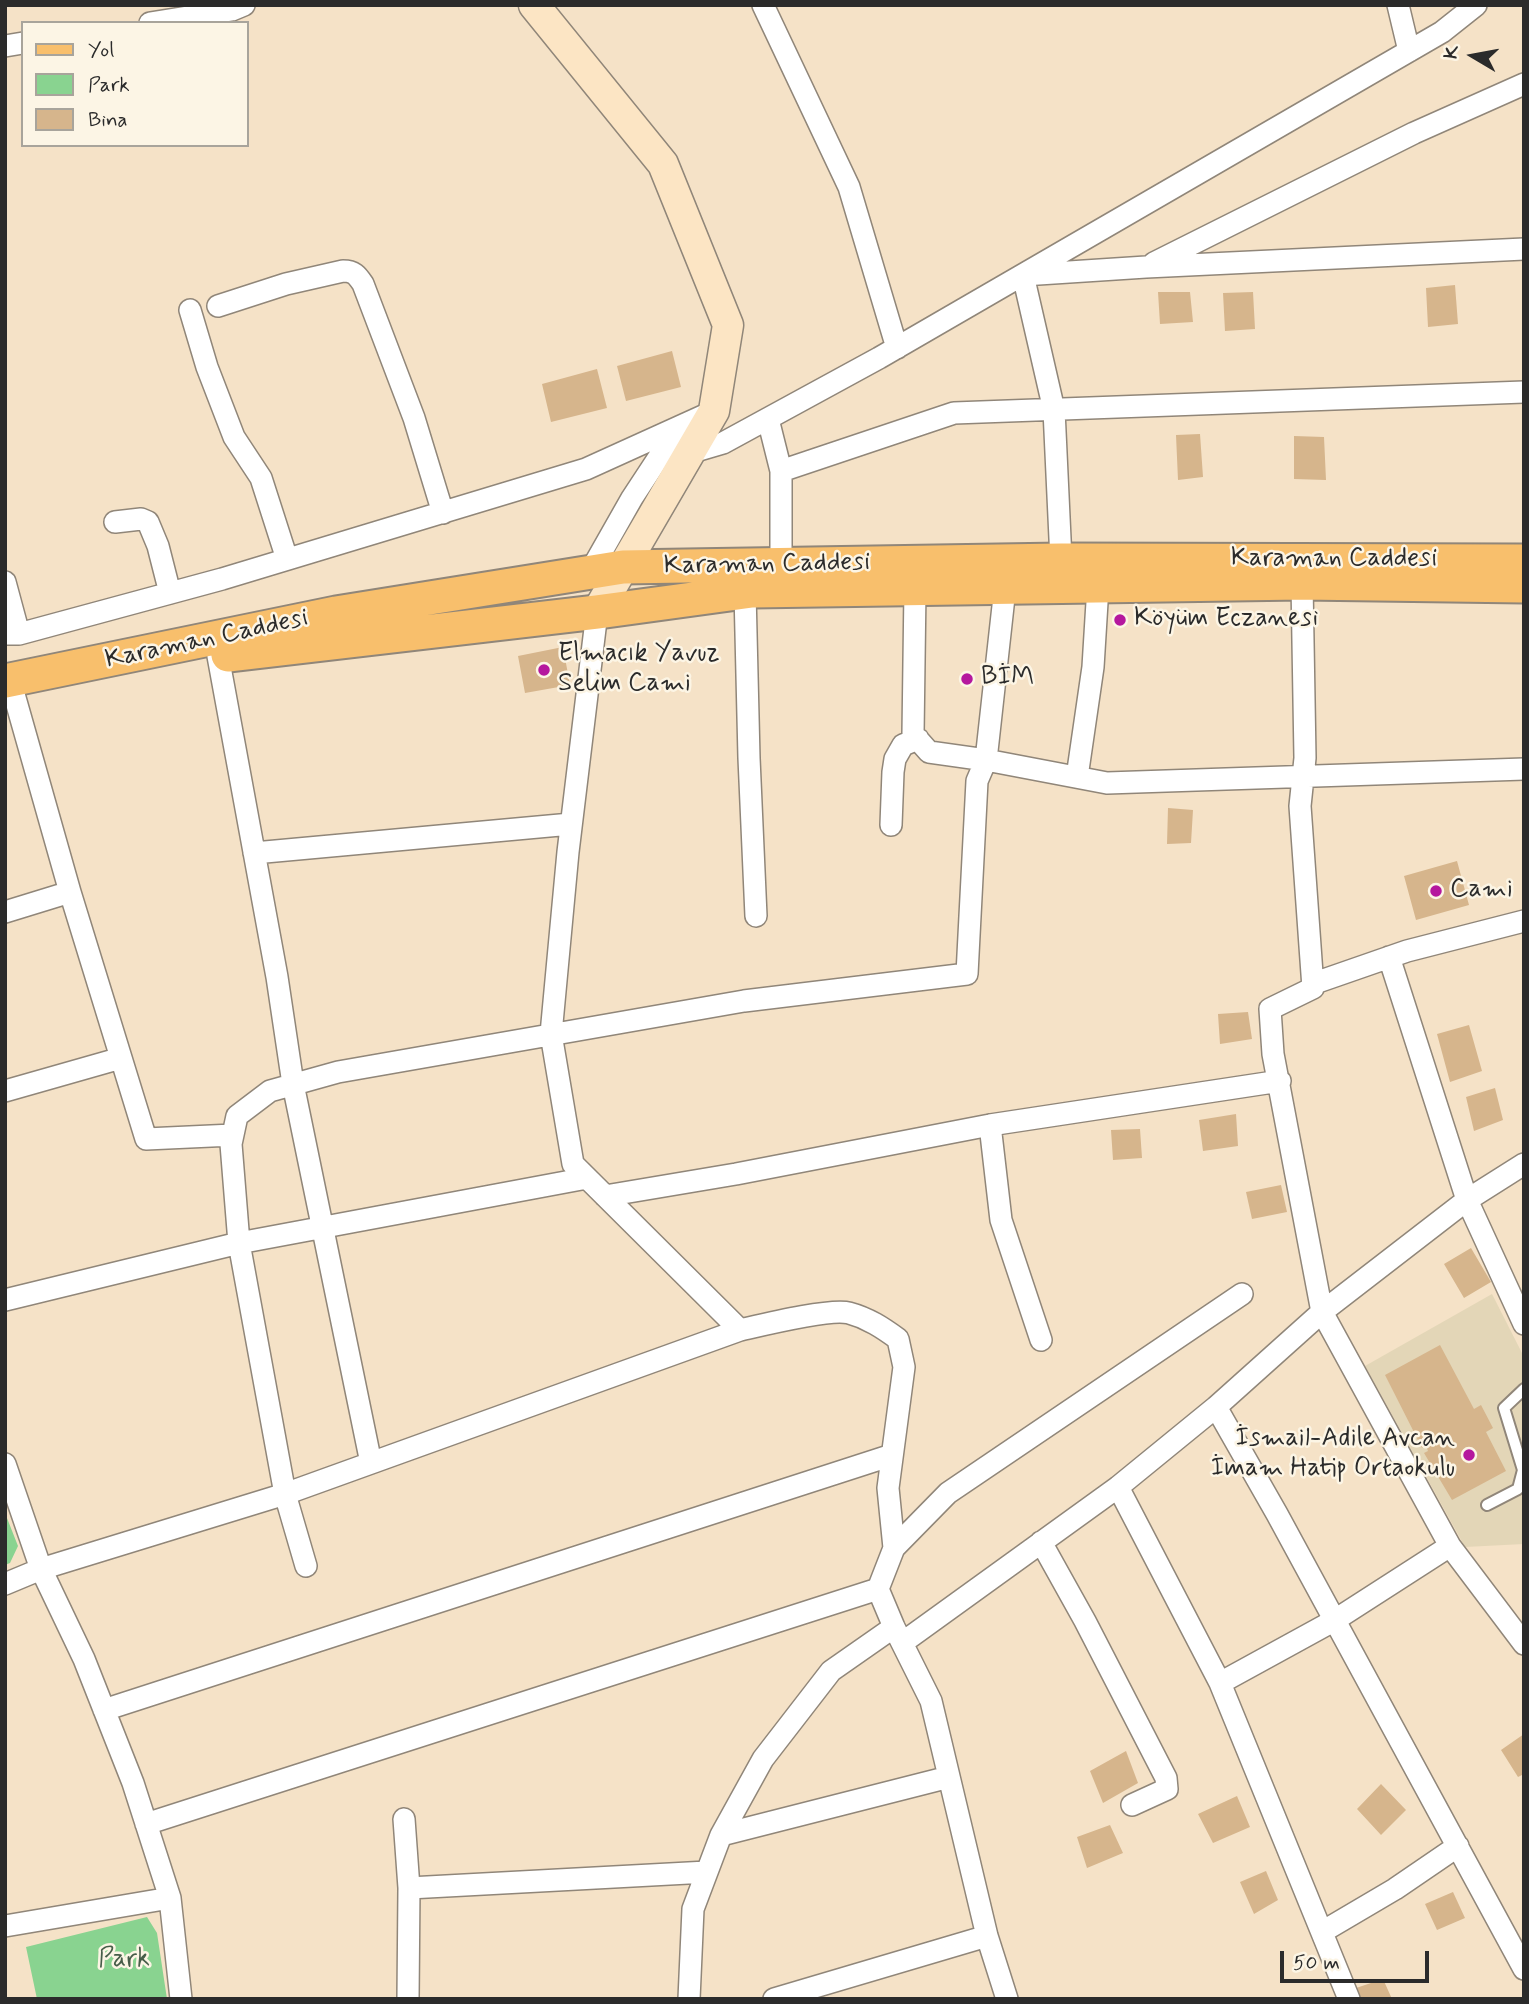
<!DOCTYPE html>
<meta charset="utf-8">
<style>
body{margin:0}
#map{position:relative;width:1529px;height:2004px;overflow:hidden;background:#f5e2c7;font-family:Mynerve,sans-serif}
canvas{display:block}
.frame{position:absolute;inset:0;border:7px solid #2b2b2b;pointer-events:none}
.legend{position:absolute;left:21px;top:21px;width:228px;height:126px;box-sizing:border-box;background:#fcf5e5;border:2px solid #a8a49b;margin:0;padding:9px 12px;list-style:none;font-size:21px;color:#2b2b2b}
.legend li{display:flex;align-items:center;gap:14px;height:35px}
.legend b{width:35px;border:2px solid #a8a49b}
.north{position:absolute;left:1438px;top:21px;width:70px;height:70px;-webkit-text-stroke:5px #fcf5e5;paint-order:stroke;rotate:280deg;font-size:19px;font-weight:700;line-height:28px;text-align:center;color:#2b2b2b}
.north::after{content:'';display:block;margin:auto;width:24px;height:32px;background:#2b2b2b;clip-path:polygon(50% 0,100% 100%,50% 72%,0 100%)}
.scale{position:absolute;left:1280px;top:1951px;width:149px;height:32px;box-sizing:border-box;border:4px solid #2b2b2b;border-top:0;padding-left:9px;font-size:21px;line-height:24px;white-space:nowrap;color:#2b2b2b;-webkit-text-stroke:5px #fcf5e5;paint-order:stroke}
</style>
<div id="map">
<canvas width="1529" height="2004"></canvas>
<div class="frame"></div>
<ul class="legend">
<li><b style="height:9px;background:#f8bf6c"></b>Yol</li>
<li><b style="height:19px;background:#89d390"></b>Park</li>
<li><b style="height:19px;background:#d6b58c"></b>Bina</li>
</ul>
<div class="north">K</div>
<div class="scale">50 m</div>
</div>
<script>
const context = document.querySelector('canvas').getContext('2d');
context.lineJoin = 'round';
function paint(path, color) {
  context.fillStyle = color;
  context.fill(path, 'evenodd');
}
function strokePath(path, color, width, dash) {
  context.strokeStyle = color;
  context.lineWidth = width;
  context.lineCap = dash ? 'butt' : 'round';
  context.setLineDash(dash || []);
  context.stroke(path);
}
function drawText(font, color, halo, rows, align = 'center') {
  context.font = font + ' Mynerve,sans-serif';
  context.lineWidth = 5;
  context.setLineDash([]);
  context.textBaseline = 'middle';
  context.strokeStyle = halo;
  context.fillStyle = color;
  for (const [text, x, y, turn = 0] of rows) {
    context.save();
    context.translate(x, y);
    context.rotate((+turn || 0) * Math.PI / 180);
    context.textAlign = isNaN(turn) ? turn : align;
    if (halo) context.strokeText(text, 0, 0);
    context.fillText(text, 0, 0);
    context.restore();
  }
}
const built = new Path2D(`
 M 1492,1294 L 1524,1357 L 1524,1544 L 1465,1547 L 1365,1366 Z`);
const green = new Path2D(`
 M 5,1513 L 18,1546 L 10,1563 L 5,1565 Z
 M 147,1917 L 157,1933 L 167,1999 L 37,1999 L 26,1947 Z`);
const building = new Path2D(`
 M 1455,285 L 1458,324 L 1428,327 L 1426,288 Z
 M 1158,292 L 1190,292 L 1193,322 L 1160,324 Z
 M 1253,292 L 1255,329 L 1225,331 L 1223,293 Z
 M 672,351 L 681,387 L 626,401 L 617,366 Z
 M 597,369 L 607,408 L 551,422 L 542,384 Z
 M 1200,434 L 1203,477 L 1178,480 L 1176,435 Z
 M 1294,436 L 1324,437 L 1326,480 L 1294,479 Z
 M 563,647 L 570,685 L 525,693 L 518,656 Z
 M 1168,808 L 1193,810 L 1191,843 L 1167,844 Z
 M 1457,861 L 1469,905 L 1416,920 L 1404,876 Z
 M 1248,1012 L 1252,1039 L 1220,1044 L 1218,1014 Z
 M 1469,1025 L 1482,1071 L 1450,1082 L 1437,1034 Z
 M 1495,1088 L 1503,1120 L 1474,1131 L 1466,1097 Z
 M 1236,1114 L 1238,1146 L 1203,1151 L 1199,1120 Z
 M 1140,1129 L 1142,1158 L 1113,1160 L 1111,1130 Z
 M 1281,1185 L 1287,1212 L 1252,1219 L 1246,1192 Z
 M 1471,1248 L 1491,1282 L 1464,1298 L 1444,1264 Z
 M 1440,1345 L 1474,1409 L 1481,1405 L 1493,1428 L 1486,1432 L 1506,1471 L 1452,1500 L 1424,1453 L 1428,1451 L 1426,1446 L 1422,1448 L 1385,1375 Z
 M 1524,1734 L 1524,1774 L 1518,1777 L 1501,1750 Z
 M 1126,1751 L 1138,1783 L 1103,1803 L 1090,1771 Z
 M 1381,1784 L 1406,1810 L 1381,1835 L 1357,1809 Z
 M 1237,1796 L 1250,1827 L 1213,1843 L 1198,1814 Z
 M 1110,1825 L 1123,1853 L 1087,1868 L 1077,1837 Z
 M 1266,1871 L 1278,1900 L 1254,1914 L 1240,1882 Z
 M 1453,1892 L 1465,1918 L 1437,1930 L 1425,1904 Z
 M 1383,1979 L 1392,1999 L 1356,1999 L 1353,1989 Z`);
const lane = new Path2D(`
 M 1487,1505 L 1518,1489 L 1523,1470 L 1504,1408 L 1524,1389`);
const street = new Path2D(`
 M 763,5 L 849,187 L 897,348
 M 1398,5 L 1409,51
 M 150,23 L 232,10 L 244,5
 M 5,46 L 23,43
 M 1154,263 L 1414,133 L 1524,84
 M 218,306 L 286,284 L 343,271 C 354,271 357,275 363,284 L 414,418 L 443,513
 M 190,310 L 207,367 L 234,437 L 261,478 L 287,559
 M 768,419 L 781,471 L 781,565
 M 689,453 L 723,443 L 879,358 L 1442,32 L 1476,5
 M 781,471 L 954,413 L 1524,392
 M 115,522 L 141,519 L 148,522 L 158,546 L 170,593
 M 1061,560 L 1054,410 L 1023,275 L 1146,267 L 1524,249
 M 590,572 L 632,498 L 678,428
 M 5,582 L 19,634
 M 1302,583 L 1305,758 L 1300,806 L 1313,988 L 1270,1009 L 1273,1054 L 1322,1312 L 1450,1546 L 1524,1644
 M 915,589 L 913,734 L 929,752 L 986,760 L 1107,783 L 1524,769
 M 745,592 L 749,758 L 756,916
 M 597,612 L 568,852 L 551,1034 L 573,1164 L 740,1330 C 762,1325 831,1308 849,1313 C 868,1318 883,1328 898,1339 L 904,1367 L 888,1488 L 894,1548 L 878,1589 L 894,1627 L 931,1701 L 987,1936 L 1007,1999
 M 5,634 L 19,634 L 222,579 L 586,469 L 714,411
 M 218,656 L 277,977 L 293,1084 L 371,1463
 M 10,680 L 70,892 L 146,1139 L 233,1135
 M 1077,777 L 1093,667 L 1098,586
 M 891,825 L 893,772 L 895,759 L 903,745 L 918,739
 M 254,853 L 571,824
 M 5,912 L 70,892
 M 1389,957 L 1467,1200 L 1524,1324
 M 1312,984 L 1407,951 L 1524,921
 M 5,1091 L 121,1058
 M 990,1125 L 1001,1220 L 1041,1340
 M 605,1196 L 736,1174 L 990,1125 L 1280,1081
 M 5,1300 L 239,1243 L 587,1178
 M 1216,1407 L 1277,1514 L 1524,1969
 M 5,1464 L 41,1569 L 84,1659 L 133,1783 L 170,1898 L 181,1999
 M 1118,1487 L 1220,1683 L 1349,1999
 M 1041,1542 L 1085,1621 L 1166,1778 L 1167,1789 L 1132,1805
 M 894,1548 L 948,1493 L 1242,1294
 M 306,1566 L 285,1494 L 239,1243 L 231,1144 L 237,1116 L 270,1091 L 338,1072 L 744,1001 L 967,974 L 977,781 L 986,760 L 1005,588
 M 5,1584 L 41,1569 L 285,1494 L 740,1330
 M 902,1643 L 1118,1487 L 1216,1407 L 1322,1312 L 1467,1200 L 1524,1164
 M 1220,1683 L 1335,1620 L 1450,1546
 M 104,1710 L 892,1455
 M 404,1819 L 409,1888
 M 146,1824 L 878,1589
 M 721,1835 L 949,1777
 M 5,1926 L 170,1898
 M 1322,1932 L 1395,1889 L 1458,1846
 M 408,1999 L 409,1888 L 707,1872
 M 689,1999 L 693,1909 L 721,1835 L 763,1759 L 831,1671 L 894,1627
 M 774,1999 L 987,1936`);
const secondary = new Path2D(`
 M 534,5 L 663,164 L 728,325 L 714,411 L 597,612`);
const primary = new Path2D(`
 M 228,655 L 597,612 L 752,591 L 1302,583 L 1524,586
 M 5,681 L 336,613 L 623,567 L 1061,560 L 1524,561`);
const markers = [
 [1120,620,7,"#b5179e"],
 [544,670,7,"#b5179e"],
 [967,679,7,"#b5179e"],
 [1436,891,7,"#b5179e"],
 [1469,1455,7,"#b5179e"]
];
const streetNames = [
 ["Karaman Caddesi",1334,560],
 ["Karaman Caddesi",767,565,-1],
 ["Karaman Caddesi",207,640,-12]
];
const poiNames = [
 ["Köyüm Eczanesi",1134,620],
 ["Elmacık Yavuz",558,655],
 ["Selim Cami",558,685],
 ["BİM",981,679],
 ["Cami",1450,891],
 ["İsmail-Adile Avcan",1455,1440,"right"],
 ["İmam Hatip Ortaokulu",1455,1470,"right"]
];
const parkNames = [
 ["Park",124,1961]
];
paint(built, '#e3d6b7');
paint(green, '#89d390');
paint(building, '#d6b58c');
strokePath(lane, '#908679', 14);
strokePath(street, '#908679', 24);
strokePath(secondary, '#908679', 33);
strokePath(primary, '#908679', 37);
strokePath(lane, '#fff', 10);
strokePath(street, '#fff', 21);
strokePath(secondary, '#fce5c4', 30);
strokePath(primary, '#f8bf6c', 33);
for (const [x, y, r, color] of markers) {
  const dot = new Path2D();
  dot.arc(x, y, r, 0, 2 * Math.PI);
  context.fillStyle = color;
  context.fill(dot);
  strokePath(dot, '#fcf5e5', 2.5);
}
drawText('26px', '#2b2b2b', '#fcf5e5', streetNames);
drawText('26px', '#2b2b2b', '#fcf5e5', poiNames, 'left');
drawText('26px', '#475d49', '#fcf5e5', parkNames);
</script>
